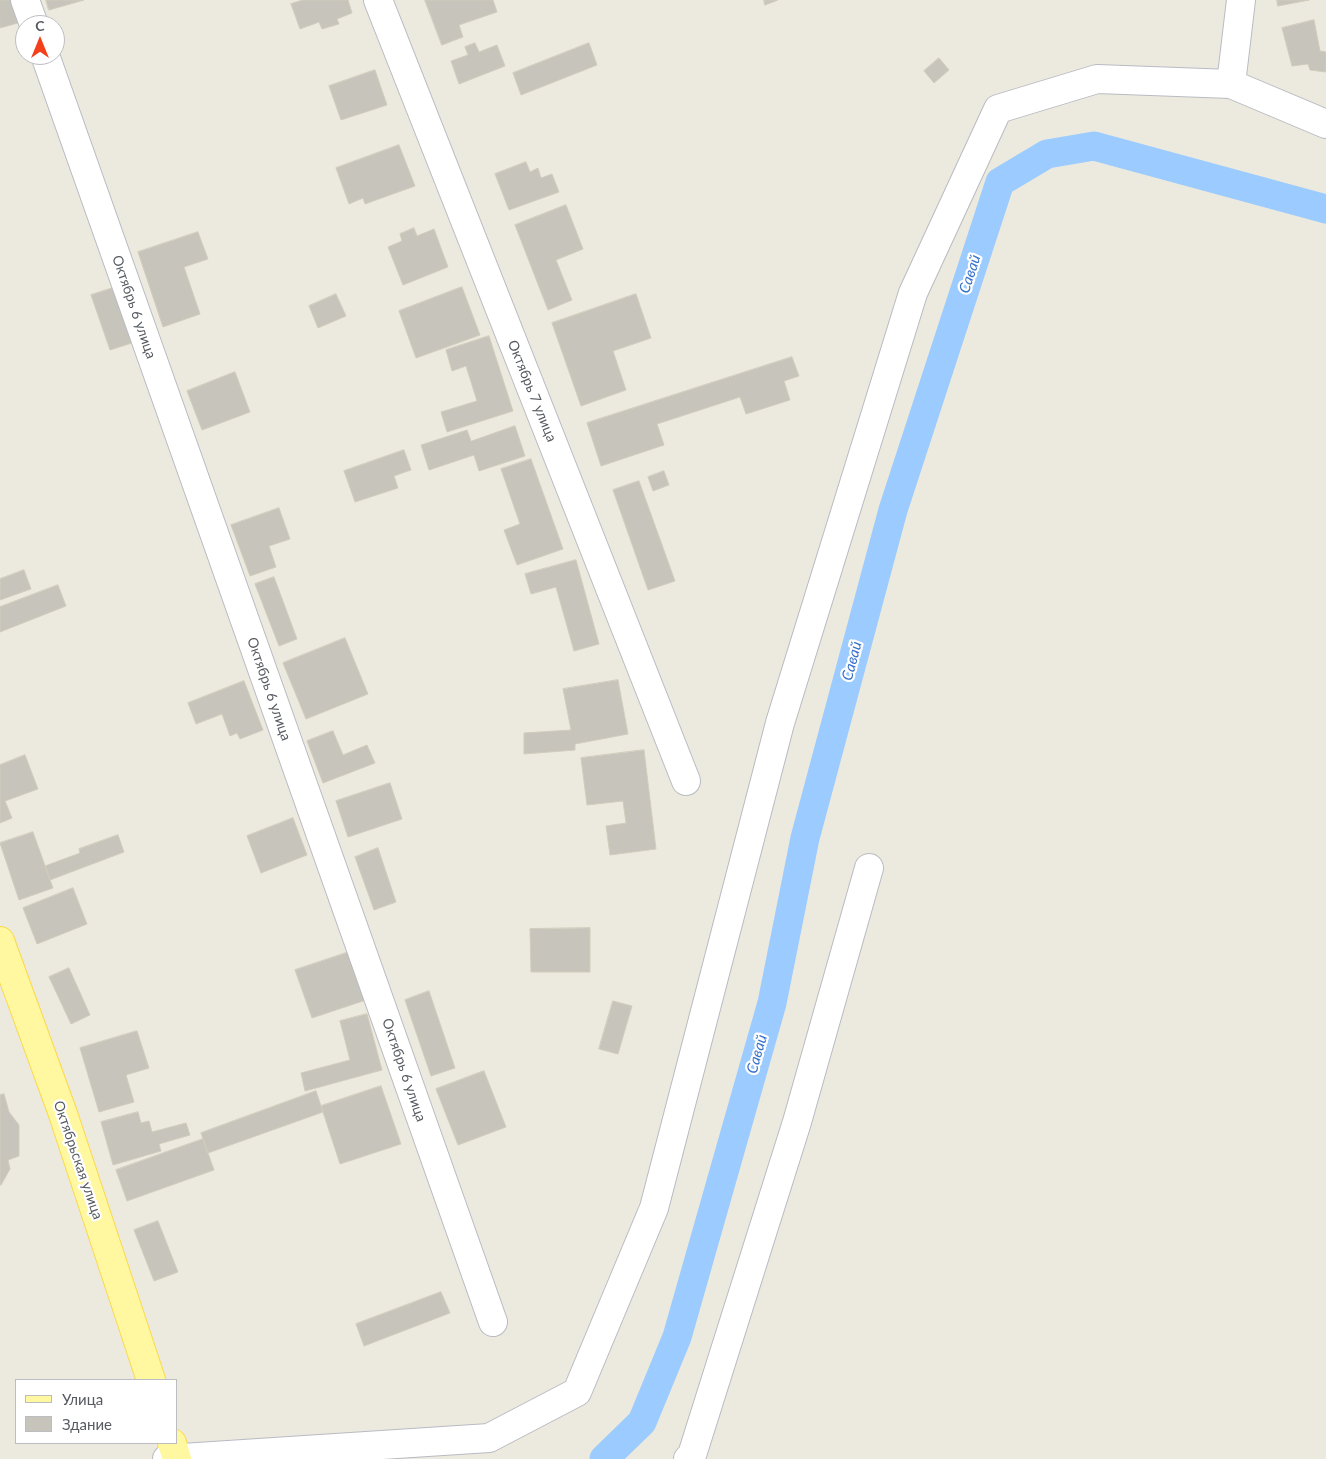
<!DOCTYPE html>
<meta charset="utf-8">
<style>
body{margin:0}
#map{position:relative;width:1326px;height:1459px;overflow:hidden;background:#eceade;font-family:Lato,sans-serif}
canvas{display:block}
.legend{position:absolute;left:15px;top:1379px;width:162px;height:65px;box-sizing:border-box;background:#fff;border:1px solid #bcbdc0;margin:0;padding:6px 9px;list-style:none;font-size:15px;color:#575b61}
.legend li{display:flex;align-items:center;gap:10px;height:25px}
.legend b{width:25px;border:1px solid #bcbdc0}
.north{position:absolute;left:15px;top:15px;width:50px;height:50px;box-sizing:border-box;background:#fff;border:1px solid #bcbdc0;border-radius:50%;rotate:0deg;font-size:14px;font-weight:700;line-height:20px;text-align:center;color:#575b61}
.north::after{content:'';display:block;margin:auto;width:18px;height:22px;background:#f53f1b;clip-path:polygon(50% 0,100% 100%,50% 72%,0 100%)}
</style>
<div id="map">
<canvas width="1326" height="1459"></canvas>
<ul class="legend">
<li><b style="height:6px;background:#fff8a0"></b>Улица</li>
<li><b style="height:14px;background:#c7c4bb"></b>Здание</li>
</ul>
<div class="north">С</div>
</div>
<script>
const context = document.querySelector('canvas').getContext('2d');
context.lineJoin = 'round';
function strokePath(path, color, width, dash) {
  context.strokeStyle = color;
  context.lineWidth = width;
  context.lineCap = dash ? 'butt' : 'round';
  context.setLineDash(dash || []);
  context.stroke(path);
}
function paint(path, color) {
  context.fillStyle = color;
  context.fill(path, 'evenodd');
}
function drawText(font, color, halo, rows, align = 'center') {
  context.font = font + ' Lato,sans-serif';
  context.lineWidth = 4.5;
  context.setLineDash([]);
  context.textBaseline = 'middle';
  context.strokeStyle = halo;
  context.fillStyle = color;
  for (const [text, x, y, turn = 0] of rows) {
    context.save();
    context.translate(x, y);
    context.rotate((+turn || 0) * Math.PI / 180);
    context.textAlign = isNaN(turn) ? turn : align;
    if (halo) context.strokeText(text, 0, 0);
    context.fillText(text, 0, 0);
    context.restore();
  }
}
const canal = new Path2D(`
 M 604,1459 L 642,1422 L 677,1337 L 772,1003 L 805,838 L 893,510 L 1000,182 L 1047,154 L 1094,146 L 1326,209`);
const building = new Path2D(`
 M 0,0 L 19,0 L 25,21 L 0,28 Z
 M 46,0 L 84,0 L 49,10 Z
 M 303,0 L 348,0 L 352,13 L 337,19 L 339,24 L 322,29 L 319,22 L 300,29 L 291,4 Z
 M 425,0 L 493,0 L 497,12 L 459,25 L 463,37 L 442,45 Z
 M 764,0 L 778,0 L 765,5 Z
 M 1277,0 L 1309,0 L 1278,6 Z
 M 1314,20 L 1320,51 L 1326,52 L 1326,72 L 1310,70 L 1308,64 L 1292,66 L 1282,28 Z
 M 475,43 L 479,52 L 497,45 L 505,66 L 459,84 L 451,61 L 468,55 L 465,47 Z
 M 589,43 L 597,65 L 521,95 L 513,73 Z
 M 939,58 L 949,70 L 934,83 L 924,71 Z
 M 375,70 L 387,105 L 341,120 L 329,86 Z
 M 399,145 L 415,186 L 365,204 L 363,198 L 349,204 L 336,168 Z
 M 526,162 L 530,172 L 538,168 L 541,178 L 552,174 L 559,192 L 509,210 L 495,174 Z
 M 566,205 L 583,249 L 556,260 L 572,300 L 548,310 L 515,225 Z
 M 414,228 L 417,236 L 434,229 L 448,267 L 403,285 L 388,247 L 402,241 L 400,234 Z
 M 198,232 L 208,259 L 184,267 L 200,314 L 163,327 L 138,252 Z
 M 116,287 L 135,342 L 110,350 L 91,295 Z
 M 462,287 L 480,335 L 416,358 L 399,311 Z
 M 336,294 L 346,316 L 318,328 L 309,306 Z
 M 636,294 L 651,338 L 613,351 L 626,390 L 581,406 L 552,323 Z
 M 489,336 L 513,411 L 447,432 L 441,412 L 477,401 L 466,366 L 452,371 L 446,350 Z
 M 792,357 L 799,376 L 784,381 L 790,400 L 746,414 L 740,397 L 657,424 L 664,445 L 601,466 L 587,423 Z
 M 235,372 L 250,412 L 202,430 L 187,391 Z
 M 515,426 L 525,456 L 479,471 L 474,455 L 429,470 L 421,445 L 467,430 L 471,441 Z
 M 404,450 L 411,470 L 394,476 L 398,488 L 355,502 L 344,471 Z
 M 531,459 L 563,549 L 517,565 L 504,530 L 520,524 L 501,469 Z
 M 664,471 L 669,485 L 653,491 L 648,477 Z
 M 639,481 L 675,581 L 648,590 L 613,490 Z
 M 279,508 L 290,539 L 269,546 L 276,567 L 250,576 L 231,525 Z
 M 576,560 L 599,644 L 574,651 L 556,587 L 531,594 L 525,574 Z
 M 24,570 L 31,589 L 0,600 L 0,579 Z
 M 274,577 L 297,639 L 279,646 L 255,584 Z
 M 58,585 L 66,606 L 0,632 L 0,607 Z
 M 345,638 L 368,694 L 306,719 L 283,663 Z
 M 618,680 L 628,734 L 575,744 L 575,750 L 524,754 L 524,733 L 571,730 L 563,689 Z
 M 244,681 L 263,730 L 240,739 L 237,733 L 230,736 L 222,714 L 196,724 L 188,703 Z
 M 333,731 L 343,755 L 367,745 L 375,763 L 323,783 L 307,741 Z
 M 644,750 L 656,849 L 610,855 L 606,826 L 626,823 L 623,801 L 587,805 L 581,758 Z
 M 25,755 L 38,789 L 5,801 L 12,818 L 0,823 L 0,765 Z
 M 390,783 L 402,819 L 348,837 L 336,801 Z
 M 293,818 L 307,855 L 261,873 L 247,836 Z
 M 33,832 L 53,888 L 19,900 L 0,843 Z
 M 118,835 L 124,852 L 50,880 L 45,866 L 80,853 L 79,849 Z
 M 378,848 L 396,902 L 374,910 L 355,857 Z
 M 73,888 L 87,924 L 37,944 L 23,908 Z
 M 590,928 L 590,972 L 531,972 L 530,929 Z
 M 349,952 L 366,1000 L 312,1018 L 295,970 Z
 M 69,968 L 90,1015 L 71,1024 L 49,977 Z
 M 429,991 L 455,1068 L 431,1076 L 405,1000 Z
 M 613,1001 L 632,1006 L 618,1054 L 599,1049 Z
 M 367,1014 L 382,1070 L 305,1091 L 301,1073 L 350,1060 L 340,1021 Z
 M 137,1031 L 149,1068 L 126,1075 L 134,1102 L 99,1112 L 80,1048 Z
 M 484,1071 L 506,1127 L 458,1145 L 436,1089 Z
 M 381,1086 L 401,1144 L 340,1164 L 321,1106 Z
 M 316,1091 L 323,1112 L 208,1153 L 201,1133 Z
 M 4,1094 L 9,1112 L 19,1125 L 19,1156 L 8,1160 L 10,1169 L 1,1185 L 0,1185 L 0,1095 Z
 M 138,1112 L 141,1123 L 149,1121 L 152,1132 L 186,1123 L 190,1135 L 159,1144 L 161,1151 L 113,1165 L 101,1122 Z
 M 203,1139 L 214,1170 L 127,1201 L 116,1170 Z
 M 158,1221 L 178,1272 L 154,1281 L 134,1230 Z
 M 441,1292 L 450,1313 L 364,1346 L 356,1324 Z`);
const minor = new Path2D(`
 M 25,0 L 34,25
 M 378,0 L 686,781
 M 45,55 L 493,1322
 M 1231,84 L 1241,0
 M 167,1459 L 489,1438 L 577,1392 L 654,1208 L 780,723 L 913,293 L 998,109 L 1097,79 L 1231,84 L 1326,124
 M 688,1459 L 692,1455 L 797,1122 L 869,868`);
const major = new Path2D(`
 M 0,941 L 63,1114 L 151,1380
 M 172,1443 L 177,1459`);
const streetNames = [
 ["Октябрь 6 улица",134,307,71],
 ["Октябрь 7 улица",532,391,68],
 ["Октябрь 6 улица",269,689,71],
 ["Октябрь 6 улица",404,1070,71],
 ["Октябрьская улица",78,1160,71]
];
const waterNames = [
 ["Савай",970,274,-72],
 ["Савай",852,661,-75],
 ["Савай",757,1054,-74]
];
strokePath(canal, '#9bcbff', 29);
paint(building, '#c7c4bb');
strokePath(building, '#d1ccbc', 1);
strokePath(minor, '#b9bbc2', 30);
strokePath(major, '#fbd948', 30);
strokePath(minor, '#fff', 28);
strokePath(major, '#fff8a0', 28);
drawText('14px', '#575b61', '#fff', streetNames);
drawText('italic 15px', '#3671ca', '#fff', waterNames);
</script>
